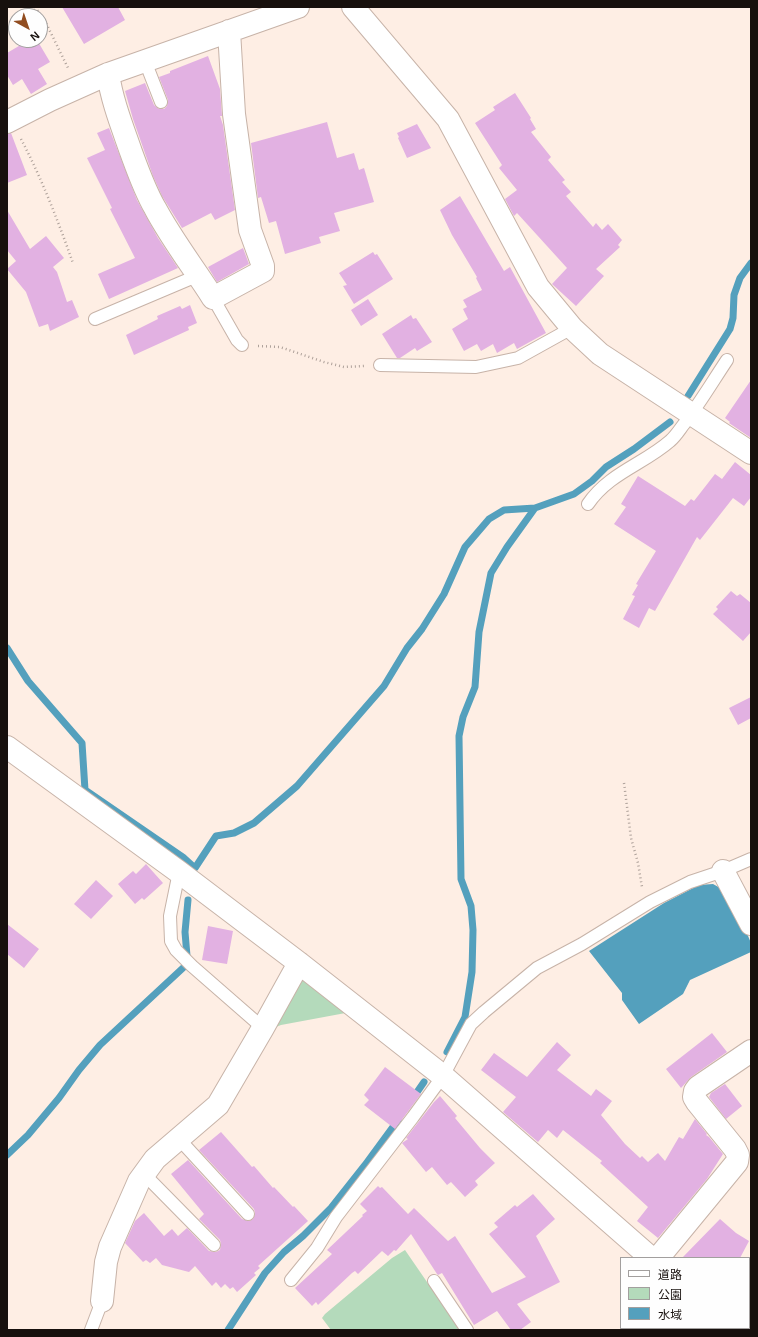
<!DOCTYPE html>
<meta charset="utf-8">
<style>
body{margin:0}
#map{position:relative;width:758px;height:1337px;overflow:hidden;background:#feeee4;font-family:Helvetica,"Noto Sans JP",sans-serif}
canvas{display:block}
.frame{position:absolute;inset:0;border:8px solid #17100d;pointer-events:none}
.legend{position:absolute;left:620px;top:1257px;width:130px;height:72px;box-sizing:border-box;background:#fefefe;border:1px solid #a29f9e;margin:0;padding:5px 7px;list-style:none;font-size:12px;color:#17100d}
.legend li{display:flex;align-items:center;gap:8px;height:20px}
.legend b{width:20px;border:1px solid #a29f9e}
.north{position:absolute;left:8px;top:8px;width:40px;height:40px;box-sizing:border-box;background:#fefefe;border:1px solid #a29f9e;border-radius:50%;rotate:140deg;font-size:11px;font-weight:700;line-height:16px;text-align:center;color:#17100d}
.north::after{content:'';display:block;margin:auto;width:14px;height:18px;background:#914d20;clip-path:polygon(50% 0,100% 100%,50% 72%,0 100%)}
</style>
<div id="map">
<canvas width="758" height="1337"></canvas>
<div class="frame"></div>
<ul class="legend">
<li><b style="height:5px;background:#fff"></b>道路</li>
<li><b style="height:11px;background:#b4dabb"></b>公園</li>
<li><b style="height:11px;background:#54a0bd"></b>水域</li>
</ul>
<div class="north">N</div>
</div>
<script>
const context = document.querySelector('canvas').getContext('2d');
context.lineJoin = 'round';
function paint(path, color) {
  context.fillStyle = color;
  context.fill(path, 'evenodd');
}
function strokePath(path, color, width, dash) {
  context.strokeStyle = color;
  context.lineWidth = width;
  context.lineCap = dash ? 'butt' : 'round';
  context.setLineDash(dash || []);
  context.stroke(path);
}
const green = new Path2D(`
 M 303,976 L 351,1012 L 281,1025 L 271,1029 Z
 M 405,1250 L 460,1330 L 331,1330 L 322,1318 L 325,1314 L 392,1258 Z`);
const water = new Path2D(`
 M 713,884 L 722,889 L 743,924 L 751,943 L 751,952 L 690,980 L 683,994 L 639,1024 L 622,1000 L 622,993 L 589,951 L 664,903 L 699,885 Z`);
const stream = new Path2D(`
 M 688,396 L 730,329 L 733,318 L 734,295 L 740,278 L 751,263
 M 7,648 L 28,681 L 82,743 L 85,790 L 184,858 L 195,868 L 216,836 L 234,833 L 254,823 L 297,786 L 384,686 L 407,648 L 422,629 L 444,594 L 465,547 L 489,519 L 504,510 L 535,508
 M 187,956 L 185,932 L 188,900
 M 447,1052 L 465,1017 L 472,972 L 473,930 L 471,906 L 461,879 L 459,736 L 463,717 L 475,687 L 479,632 L 491,573 L 507,547 L 535,508 L 574,494 L 592,481 L 606,467 L 634,449 L 670,422
 M 413,1098 L 424,1082
 M 7,1155 L 28,1135 L 59,1098 L 79,1070 L 100,1045 L 184,967
 M 228,1330 L 265,1273 L 284,1252 L 303,1236 L 331,1208 L 365,1165 L 398,1120`);
const building = new Path2D(`
 M 62,7 L 118,7 L 125,20 L 84,44 Z
 M 29,40 L 37,40 L 50,62 L 38,69 L 47,84 L 31,94 L 22,79 L 13,85 L 7,75 L 7,53 Z
 M 208,56 L 220,89 L 222,116 L 220,116 L 223,125 L 235,210 L 215,220 L 211,213 L 182,228 L 162,196 L 153,176 L 133,119 L 125,91 L 145,83 L 154,105 L 159,109 L 164,109 L 167,106 L 168,100 L 159,77 L 170,73 L 170,71 Z
 M 515,93 L 531,118 L 530,119 L 536,129 L 531,132 L 551,157 L 548,160 L 565,180 L 562,182 L 571,192 L 566,196 L 593,227 L 596,223 L 602,230 L 608,224 L 622,240 L 618,245 L 620,247 L 596,269 L 604,276 L 576,306 L 552,284 L 567,268 L 517,213 L 514,216 L 505,199 L 517,190 L 499,168 L 502,165 L 475,123 L 495,110 L 493,107 Z
 M 327,122 L 337,158 L 354,153 L 359,170 L 364,168 L 374,202 L 334,213 L 340,231 L 319,237 L 321,243 L 285,254 L 276,221 L 269,223 L 261,197 L 258,198 L 251,143 Z
 M 417,124 L 431,148 L 407,158 L 398,138 L 399,137 L 397,133 Z
 M 109,128 L 137,200 L 158,238 L 178,268 L 109,299 L 98,274 L 135,258 L 110,209 L 112,208 L 87,158 L 105,150 L 97,133 Z
 M 11,133 L 27,175 L 7,183 L 7,134 Z
 M 460,196 L 504,271 L 510,267 L 546,333 L 517,349 L 514,343 L 497,353 L 493,344 L 481,351 L 477,344 L 464,351 L 452,329 L 468,319 L 463,309 L 467,307 L 463,300 L 482,290 L 476,278 L 477,277 L 452,235 L 440,210 Z
 M 7,210 L 30,249 L 46,236 L 64,258 L 53,267 L 57,272 L 67,302 L 72,300 L 79,317 L 50,331 L 48,324 L 39,327 L 26,292 L 7,269 L 16,261 L 7,250 Z
 M 243,248 L 249,264 L 217,282 L 208,267 Z
 M 373,252 L 375,255 L 377,254 L 393,279 L 354,304 L 343,286 L 347,285 L 339,273 Z
 M 368,299 L 378,315 L 361,326 L 351,310 Z
 M 190,305 L 197,323 L 188,327 L 189,330 L 134,355 L 126,335 L 158,319 L 157,316 L 180,306 L 182,309 Z
 M 411,315 L 413,319 L 416,318 L 432,342 L 417,351 L 415,348 L 400,358 L 397,358 L 382,334 Z
 M 751,380 L 751,438 L 729,423 L 730,422 L 725,418 Z
 M 735,462 L 751,475 L 751,497 L 744,506 L 733,498 L 700,540 L 697,537 L 655,611 L 649,608 L 639,628 L 623,619 L 635,596 L 632,595 L 638,585 L 636,584 L 656,551 L 614,524 L 626,507 L 621,504 L 638,476 L 685,506 L 691,499 L 694,501 L 715,474 L 722,479 Z
 M 731,591 L 737,596 L 740,594 L 751,603 L 751,632 L 743,641 L 713,614 L 718,609 L 716,607 Z
 M 751,697 L 751,718 L 738,725 L 729,708 Z
 M 146,864 L 163,883 L 144,900 L 142,898 L 135,904 L 118,884 L 133,871 L 136,874 Z
 M 96,880 L 113,896 L 91,919 L 74,904 Z
 M 7,924 L 39,949 L 24,968 L 7,954 Z
 M 208,926 L 233,931 L 227,964 L 202,960 Z
 M 712,1033 L 727,1052 L 691,1077 L 681,1088 L 666,1069 Z
 M 557,1042 L 571,1055 L 557,1070 L 591,1096 L 596,1089 L 612,1101 L 601,1115 L 625,1144 L 640,1158 L 642,1156 L 648,1162 L 658,1153 L 665,1161 L 679,1137 L 683,1139 L 695,1119 L 707,1134 L 706,1135 L 709,1137 L 723,1154 L 707,1179 L 658,1238 L 637,1221 L 648,1207 L 600,1163 L 602,1161 L 563,1130 L 557,1138 L 548,1130 L 538,1142 L 503,1112 L 516,1097 L 481,1070 L 494,1053 L 527,1077 Z
 M 385,1067 L 421,1094 L 395,1129 L 364,1105 L 369,1100 L 364,1095 Z
 M 725,1084 L 742,1106 L 726,1119 L 709,1097 L 711,1093 Z
 M 440,1096 L 457,1116 L 455,1118 L 480,1148 L 495,1163 L 475,1181 L 478,1185 L 465,1197 L 451,1182 L 447,1185 L 432,1167 L 426,1172 L 402,1143 L 408,1139 L 406,1138 L 434,1102 Z
 M 221,1132 L 252,1167 L 254,1166 L 273,1188 L 274,1187 L 293,1207 L 294,1206 L 308,1221 L 258,1266 L 260,1268 L 254,1273 L 256,1275 L 237,1292 L 233,1287 L 230,1289 L 225,1284 L 221,1288 L 216,1282 L 212,1286 L 195,1266 L 189,1272 L 162,1265 L 156,1258 L 150,1263 L 146,1260 L 143,1262 L 125,1243 L 135,1221 L 144,1213 L 164,1236 L 172,1229 L 178,1236 L 187,1228 L 209,1251 L 216,1252 L 220,1250 L 221,1244 L 220,1240 L 199,1219 L 204,1214 L 171,1174 L 188,1160 L 242,1219 L 249,1221 L 253,1219 L 255,1213 L 254,1209 L 199,1150 Z
 M 378,1186 L 380,1188 L 382,1187 L 408,1214 L 414,1208 L 448,1241 L 455,1236 L 492,1293 L 526,1277 L 489,1234 L 498,1227 L 494,1223 L 515,1205 L 517,1207 L 533,1194 L 555,1219 L 536,1236 L 560,1282 L 517,1304 L 531,1322 L 520,1330 L 511,1330 L 497,1311 L 474,1325 L 442,1273 L 438,1275 L 437,1274 L 411,1234 L 396,1251 L 394,1250 L 388,1256 L 382,1251 L 358,1274 L 355,1271 L 352,1273 L 318,1305 L 316,1302 L 312,1306 L 295,1288 L 332,1254 L 327,1250 L 363,1216 L 362,1215 L 367,1211 L 360,1204 Z
 M 720,1219 L 736,1233 L 749,1241 L 740,1258 L 682,1258 Z`);
const path = new Path2D(`
 M 35,7 L 46,23 L 68,68
 M 21,139 C 42,179 58,221 73,263
 M 258,346 L 280,347 L 324,362 L 344,367 L 364,366
 M 624,783 L 631,838 L 638,863 L 642,887`);
const service = new Path2D(`
 M 145,61 L 161,102
 M 213,298 L 237,340 L 242,345
 M 95,319 L 199,275
 M 380,365 L 476,367 L 518,358 L 572,328
 M 588,504 C 609,473 644,464 670,441 C 676,436 680,429 684,424 C 700,403 713,381 727,360
 M 179,872 L 170,916 L 171,941 L 176,950 L 192,966 L 263,1028
 M 179,1139 L 248,1214
 M 144,1174 L 214,1245
 M 291,1280 L 317,1248 L 336,1217 L 413,1117 L 443,1076 L 471,1024 L 484,1012 L 537,968 L 582,944 L 650,902 L 690,882 L 723,871 L 751,859
 M 434,1281 L 467,1330
 M 91,1330 L 102,1301`);
const minor = new Path2D(`
 M 353,7 L 448,119 L 538,287 L 572,328 L 600,354 L 751,453
 M 108,74 C 112,101 122,126 131,152 C 138,171 145,191 155,208 C 172,240 194,268 213,298 L 263,271 L 263,266 L 250,230 L 234,114 L 229,31
 M 7,122 L 50,100 L 108,74 L 298,7
 M 7,747 L 179,872 L 299,963 L 443,1076 L 651,1258
 M 723,871 L 751,924
 M 658,1258 L 737,1162 L 738,1155 L 735,1149 L 697,1102 L 694,1097 L 695,1091 L 698,1087 L 751,1051
 M 102,1301 L 106,1262 L 110,1247 L 139,1181 L 155,1159 L 218,1105 L 263,1028 L 299,963
 M 710,1328 L 712,1330`);
paint(green, '#b4dabb');
paint(water, '#54a0bd');
strokePath(stream, '#54a0bd', 7);
paint(building, '#e2b1e2');
strokePath(service, '#c7b3a8', 14);
strokePath(minor, '#c7b3a8', 24);
strokePath(path, '#aea19a', 2.5, [1, 3]);
strokePath(service, '#fff', 12);
strokePath(minor, '#fff', 22);
</script>
